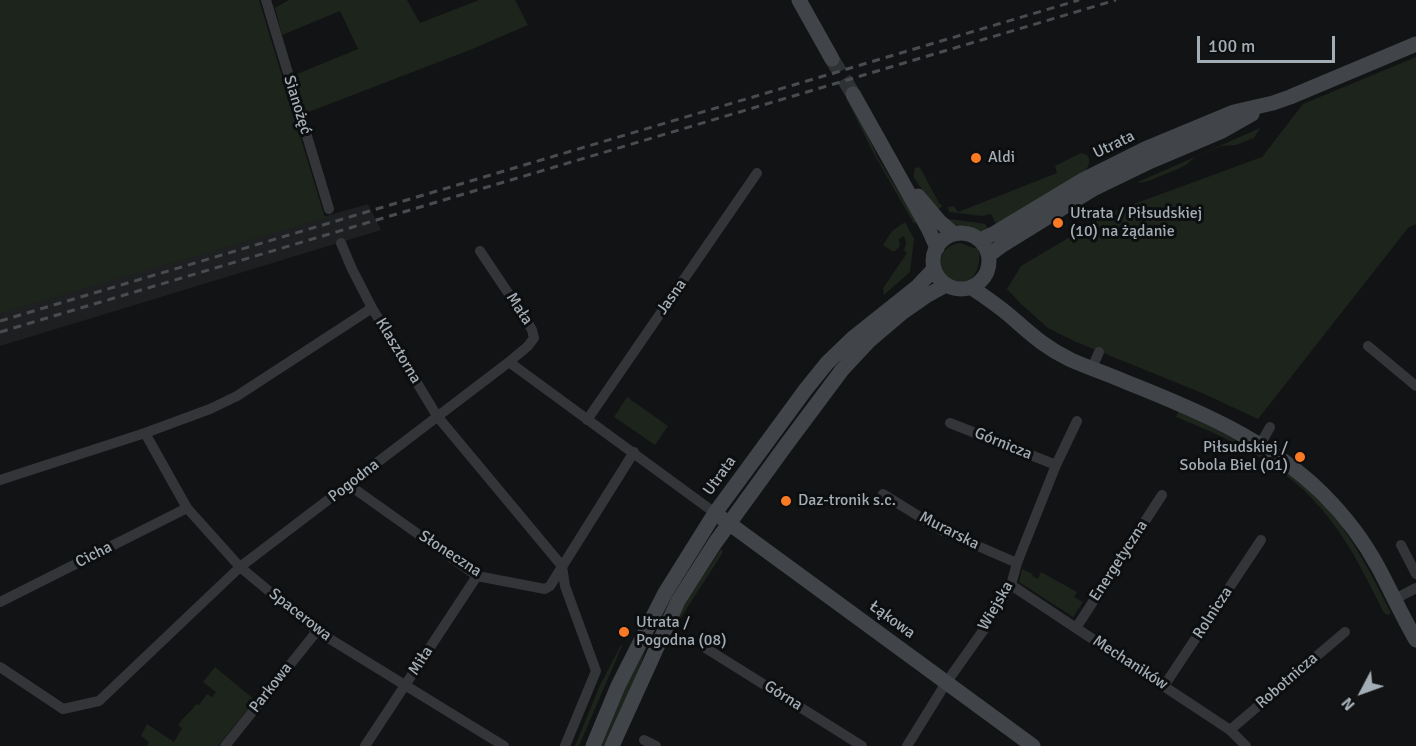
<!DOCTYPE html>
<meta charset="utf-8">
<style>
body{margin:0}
#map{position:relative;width:1416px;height:746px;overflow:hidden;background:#121314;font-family:Signika,sans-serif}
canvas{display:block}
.north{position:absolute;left:1332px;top:662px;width:60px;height:60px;-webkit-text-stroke:4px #0d0e0f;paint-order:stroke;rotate:229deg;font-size:16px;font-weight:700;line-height:24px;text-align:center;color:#a3adb5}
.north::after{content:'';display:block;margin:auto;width:21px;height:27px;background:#a3adb5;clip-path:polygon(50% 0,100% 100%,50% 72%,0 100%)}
.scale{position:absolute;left:1197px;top:36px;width:138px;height:27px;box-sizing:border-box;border:3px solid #a3adb5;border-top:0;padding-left:8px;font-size:18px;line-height:21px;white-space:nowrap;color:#a3adb5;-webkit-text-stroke:4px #0d0e0f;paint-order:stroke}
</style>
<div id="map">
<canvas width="1416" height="746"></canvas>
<div class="north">N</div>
<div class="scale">100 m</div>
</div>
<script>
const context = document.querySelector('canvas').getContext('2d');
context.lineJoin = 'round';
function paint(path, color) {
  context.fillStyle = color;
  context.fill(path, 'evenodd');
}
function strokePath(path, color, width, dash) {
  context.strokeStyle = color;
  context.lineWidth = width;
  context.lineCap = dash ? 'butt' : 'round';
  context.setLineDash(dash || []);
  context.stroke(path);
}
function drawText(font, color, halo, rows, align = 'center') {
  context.font = font + ' Signika,sans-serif';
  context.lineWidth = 6;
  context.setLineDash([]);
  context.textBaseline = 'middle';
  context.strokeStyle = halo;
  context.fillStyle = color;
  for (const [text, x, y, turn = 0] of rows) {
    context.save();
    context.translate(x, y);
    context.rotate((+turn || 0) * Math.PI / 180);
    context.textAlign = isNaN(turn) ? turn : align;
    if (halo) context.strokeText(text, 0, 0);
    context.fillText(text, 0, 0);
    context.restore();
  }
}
const built = new Path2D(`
 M 368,204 L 381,230 L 0,346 L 0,309 Z`);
const green = new Path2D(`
 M 0,0 L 259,0 L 325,218 L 0,313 Z
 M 289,0 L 407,0 L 420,23 L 479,0 L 515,0 L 528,25 L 470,50 L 306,113 L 292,76 L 358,49 L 340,11 L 282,35 L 275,8 Z
 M 1416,57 L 1416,224 L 1408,228 L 1258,419 L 1202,393 L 1076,342 L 1048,328 L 1020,303 L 1007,289 L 1021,266 L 1112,212 L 1262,157 L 1303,104 Z
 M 848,97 L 860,118 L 878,158 L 917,222 L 914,224 L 875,156 L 846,98 Z
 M 1260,128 L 1254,138 L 1236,145 L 1221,146 L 1195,157 L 1186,165 L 1178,169 L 1148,181 L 1140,183 L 1138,182 Z
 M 1081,153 L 1087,155 C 1092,161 1088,167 1084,173 L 997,226 L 991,214 L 982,216 L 949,212 L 948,207 L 954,206 L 958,212 L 1057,173 L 1055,166 Z
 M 918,167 L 921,169 L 939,203 L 943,206 L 935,211 L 926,195 L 914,178 L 914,172 L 915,168 Z
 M 941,218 L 980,223 L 985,224 L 990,231 C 973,234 955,226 941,218 Z
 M 905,222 L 914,239 L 910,272 L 884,295 L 883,288 L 907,253 L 904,251 L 906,243 L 904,236 L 899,239 L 900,246 L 895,251 L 892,251 L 883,245 L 892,231 Z
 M 959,243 C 966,244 972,249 978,248 C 982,261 977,283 959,282 C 954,281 949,279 944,279 C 938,262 939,247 959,243 Z
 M 627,397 L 668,426 L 655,445 L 614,417 Z
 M 1179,410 C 1233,439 1290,465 1330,512 C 1356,542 1373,578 1391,613 L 1388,615 L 1384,613 C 1372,590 1361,566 1347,544 C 1305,475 1248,446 1176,417 Z
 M 721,549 L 723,551 L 722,554 L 676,625 L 680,612 L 685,604 Z
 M 1022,569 L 1033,574 L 1032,576 L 1038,579 L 1041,572 L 1077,592 L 1074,597 L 1083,602 L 1073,617 L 1019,582 Z
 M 648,643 L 636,677 L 606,746 L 599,746 L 637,657 Z
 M 621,645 L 622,646 L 579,746 L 575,746 L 600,685 Z
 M 215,667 L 255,700 L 218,746 L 147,746 L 149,742 L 141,736 L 147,724 L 174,742 L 182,728 L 178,725 C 183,717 191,712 196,704 L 199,705 L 207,694 L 212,697 L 216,692 L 203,682 Z`);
const secondaryTunnel = new Path2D(`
 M 832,59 L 853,94`);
const street = new Path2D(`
 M 266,0 L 329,209
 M 341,243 L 352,269 L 372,308 L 437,416 L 562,566 L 565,586 L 596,671 L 565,746
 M 480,251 L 527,321 L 532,330 L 534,338 L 528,346 L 509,362
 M 1368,346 L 1416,386
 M 1092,368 L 1099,352
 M 587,420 L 757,173
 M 950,423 L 1056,465
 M 145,433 L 187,508 L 240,567 L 317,631 L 504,746
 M 1260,445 L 1270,427
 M 0,480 L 145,433 L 210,409 L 237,396 L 372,308
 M 349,485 L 477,576 L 545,589 L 550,586 L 634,452
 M 883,494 L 941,530 L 1017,563
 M 1401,545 L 1416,574
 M 1011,585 L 1230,730 L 1246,746
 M 1395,599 L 1416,588
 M 0,602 L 187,508
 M 1076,628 L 1162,495
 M 704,647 L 862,746
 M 0,667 L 63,709 L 99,701 L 240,567 L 509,362 L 715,513
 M 1164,686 L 1261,540
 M 1230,730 L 1345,632
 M 644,740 L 656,746
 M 225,746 L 317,631
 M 365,746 L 477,576
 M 907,746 L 946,683 L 985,628 L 1011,585 L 1017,563 L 1056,465 L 1077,421`);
const secondary = new Path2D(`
 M 799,0 L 832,59
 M 853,94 L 928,228 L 937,248
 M 918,196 L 940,222 L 954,234
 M933 261a28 28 0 1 1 56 0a28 28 0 1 1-56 0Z
 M 980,240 L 995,233 L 1083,180 L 1145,149 L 1234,112 L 1273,103 L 1290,97 L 1416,44
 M 989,255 L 1004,244 L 1093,189 L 1151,161 L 1222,131 L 1252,114
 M 972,288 C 984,296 997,305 1009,315 C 1031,334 1044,347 1071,360 C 1089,368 1108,374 1126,382 C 1197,410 1268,440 1323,494 C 1344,515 1364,541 1378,567 C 1391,591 1402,616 1416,640
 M 723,519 L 1033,746
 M 593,746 L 618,686 L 665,593 L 715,513 L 806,389 L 827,363 L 854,337 L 918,286 L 934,269
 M 612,746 L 678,601 L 715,543 L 786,445 L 842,370 L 870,340 L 903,312 L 926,296 L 946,285`);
const rail = new Path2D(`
 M 0,321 L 1079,0
 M 0,332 L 1116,0`);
const markers = [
 [976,158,6,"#fa7a24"],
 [1058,223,6,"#fa7a24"],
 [1300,457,6,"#fa7a24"],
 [786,501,6,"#fa7a24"],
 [624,632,6,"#fa7a24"]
];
const streetNames = [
 ["Sianożęć",297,105,73],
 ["Utrata",1114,145,-26],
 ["Jasna",672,297,-55],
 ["Mała",519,309,57],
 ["Klasztorna",398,351,59],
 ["Górnicza",1003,444,22],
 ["Utrata",720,476,-54],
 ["Pogodna",354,481,-38],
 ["Murarska",949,531,27],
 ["Słoneczna",450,554,33],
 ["Cicha",94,555,-27],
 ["Energetyczna",1119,561,-57],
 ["Wiejska",996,606,-60],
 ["Rolnicza",1213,613,-57],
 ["Spacerowa",300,615,38],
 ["Łąkowa",892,620,36],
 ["Miła",421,661,-57],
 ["Mechaników",1130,663,33],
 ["Robotnicza",1287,681,-41],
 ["Parkowa",271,688,-52],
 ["Górna",783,696,32]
];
const poiNames = [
 ["Aldi",988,158],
 ["Utrata / Piłsudskiej",1070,214],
 ["(10) na żądanie",1070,232],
 ["Piłsudskiej /",1288,448,"right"],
 ["Sobola Biel (01)",1288,466,"right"],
 ["Daz-tronik s.c.",798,501],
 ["Utrata /",636,623],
 ["Pogodna (08)",636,641]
];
paint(built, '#1e1f21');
paint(green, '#1d241c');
strokePath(secondaryTunnel, '#2f3234', 15, [15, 8]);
strokePath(street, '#333539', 10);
strokePath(secondary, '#414549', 15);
strokePath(rail, '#484c50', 3, [8, 6]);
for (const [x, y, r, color] of markers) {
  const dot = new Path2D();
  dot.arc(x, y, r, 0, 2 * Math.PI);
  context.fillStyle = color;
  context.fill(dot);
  strokePath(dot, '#0d0e0f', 2);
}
drawText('16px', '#a3adb5', '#0d0e0f', streetNames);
drawText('16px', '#a3adb5', '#0d0e0f', poiNames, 'left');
</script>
